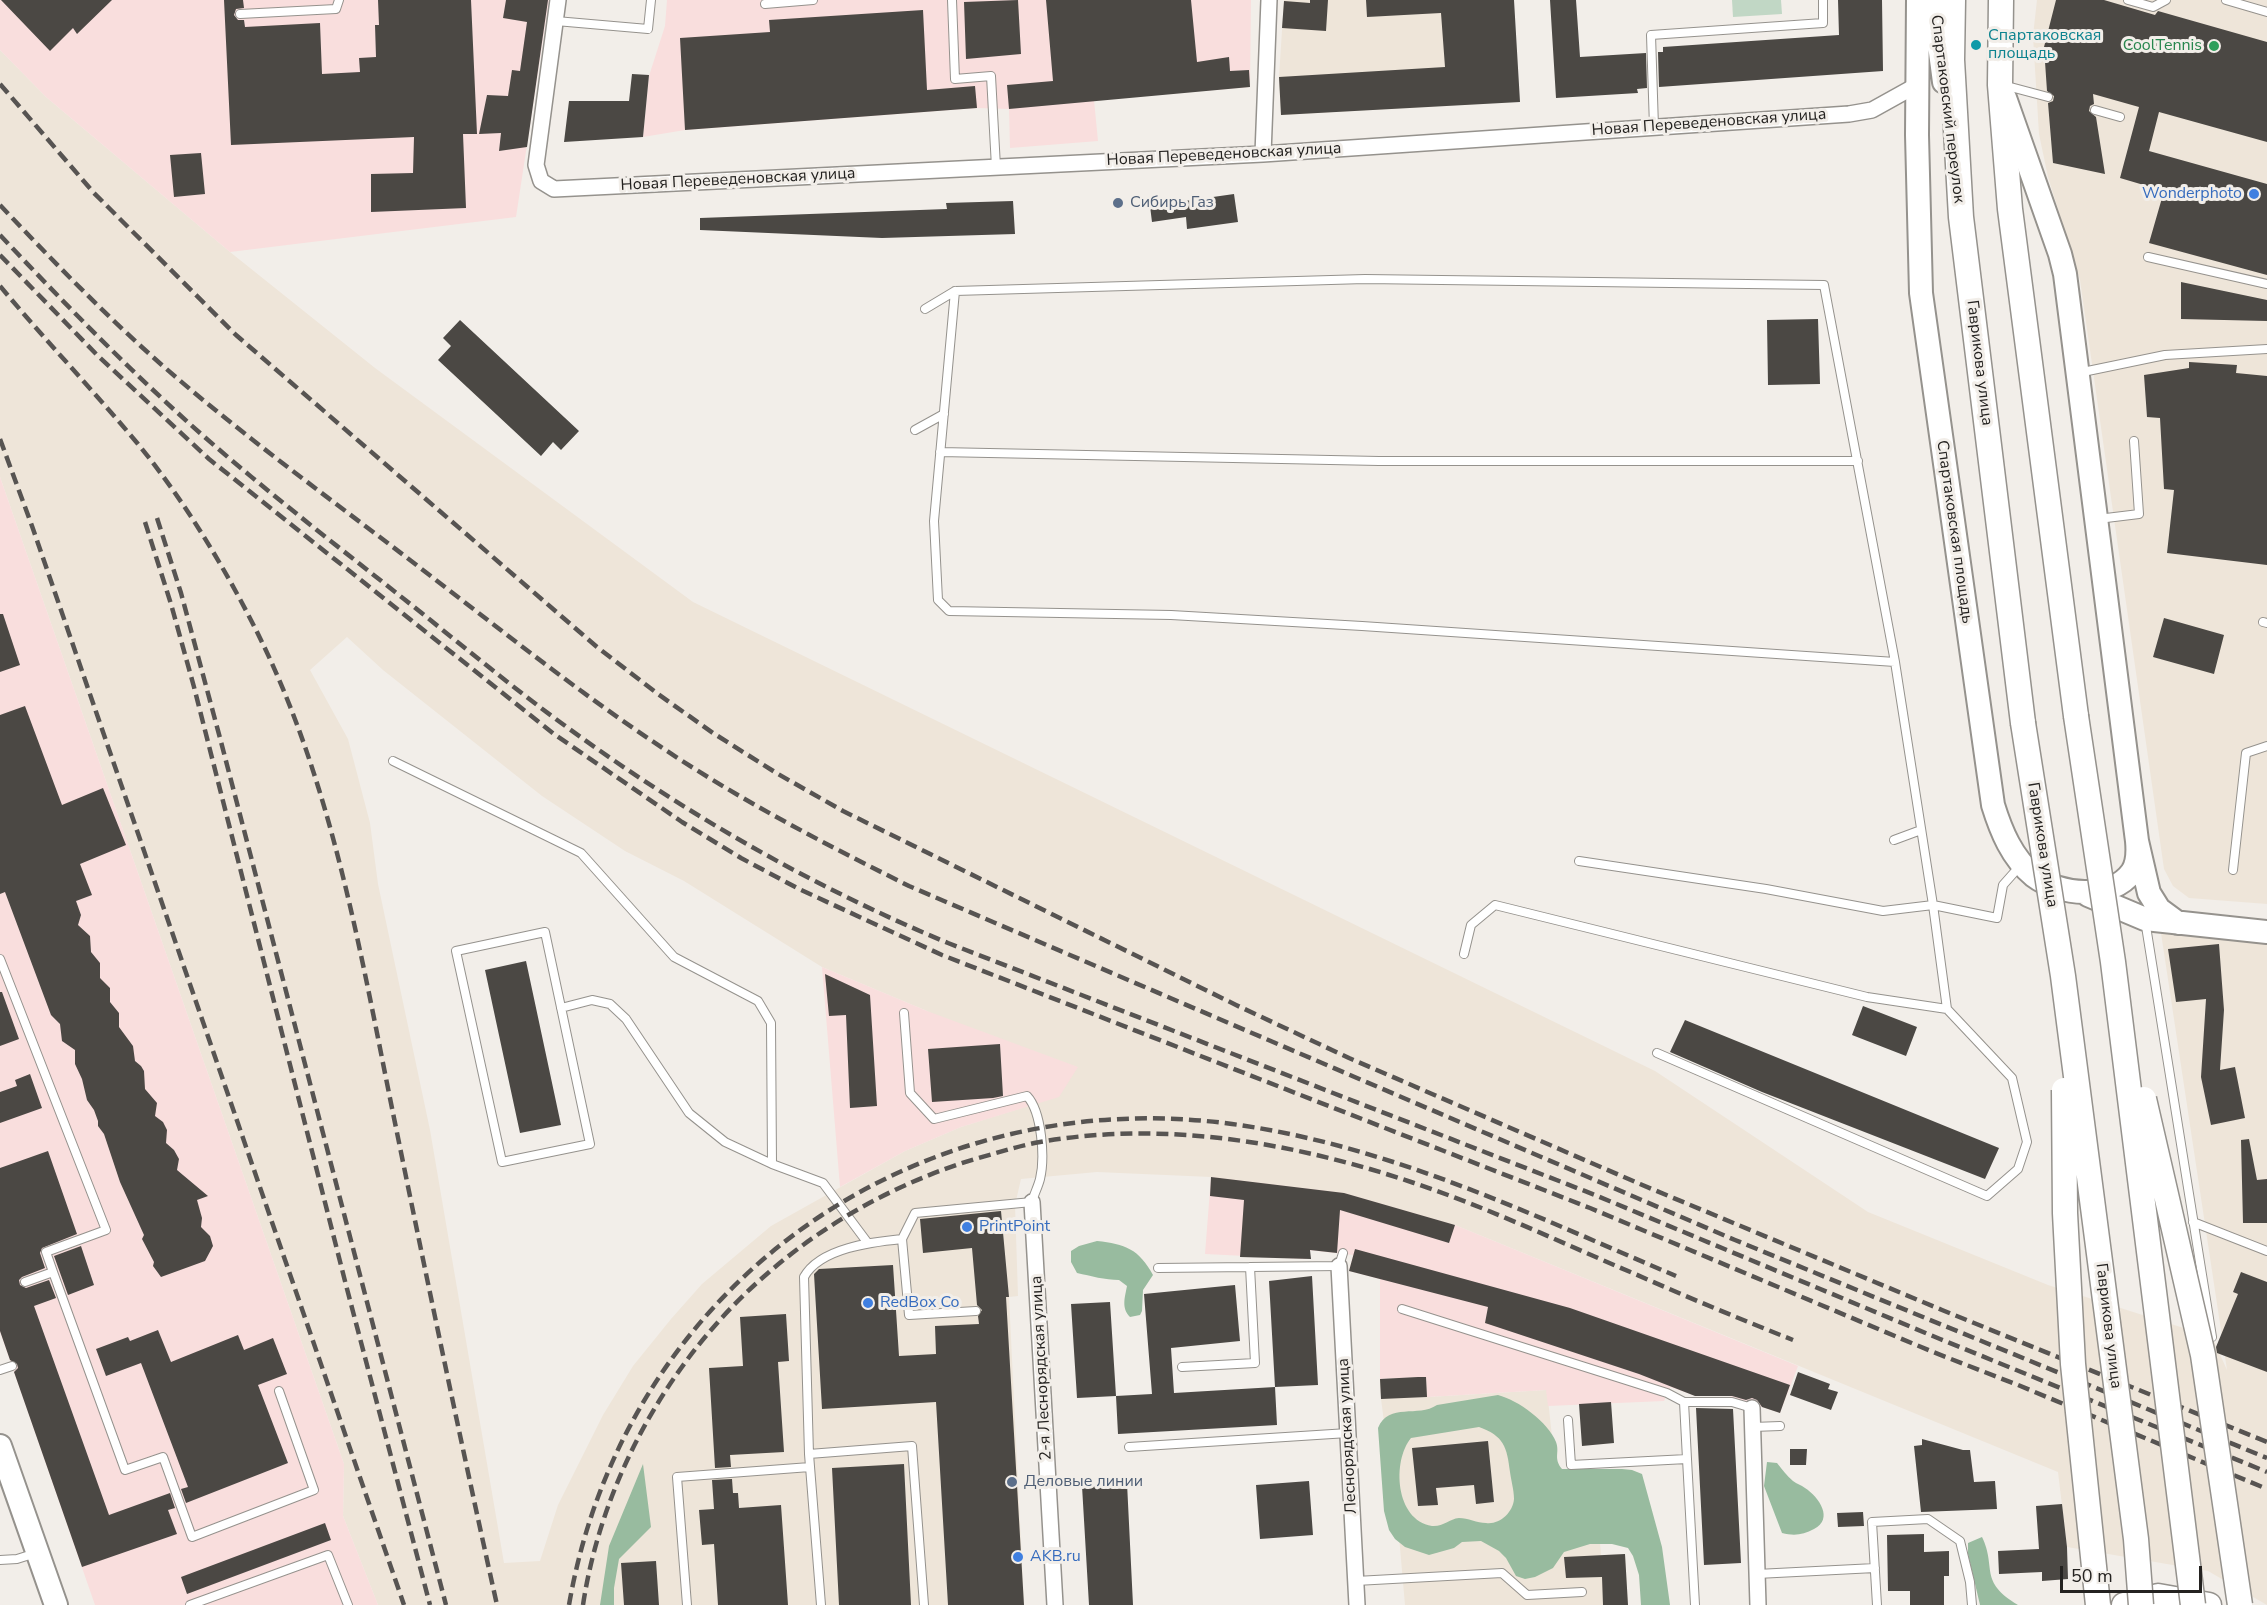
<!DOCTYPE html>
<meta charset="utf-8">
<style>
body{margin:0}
#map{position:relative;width:2267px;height:1605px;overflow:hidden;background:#f2eee9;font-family:"Nunito Sans",sans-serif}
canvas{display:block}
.scale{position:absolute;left:2060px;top:1566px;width:142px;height:27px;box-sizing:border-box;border:3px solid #242220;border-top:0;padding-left:8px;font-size:18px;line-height:21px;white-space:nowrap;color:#242220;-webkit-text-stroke:4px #f2eee9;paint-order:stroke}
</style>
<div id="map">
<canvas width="2267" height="1605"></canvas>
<div class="scale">50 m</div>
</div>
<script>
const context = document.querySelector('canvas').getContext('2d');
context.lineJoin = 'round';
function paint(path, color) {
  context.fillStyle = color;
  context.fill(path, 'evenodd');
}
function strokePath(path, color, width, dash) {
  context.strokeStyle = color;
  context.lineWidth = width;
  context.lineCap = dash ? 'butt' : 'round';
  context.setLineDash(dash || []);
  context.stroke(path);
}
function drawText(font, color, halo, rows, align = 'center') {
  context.font = font + ' "Nunito Sans",sans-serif';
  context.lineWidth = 6;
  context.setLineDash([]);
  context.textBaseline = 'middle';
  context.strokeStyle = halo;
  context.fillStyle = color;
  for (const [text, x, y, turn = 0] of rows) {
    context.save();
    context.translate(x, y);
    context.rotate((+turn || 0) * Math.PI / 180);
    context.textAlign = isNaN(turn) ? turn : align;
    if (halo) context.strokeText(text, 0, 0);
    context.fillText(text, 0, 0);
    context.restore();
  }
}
const built = new Path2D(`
 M 1284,0 L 1487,0 L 1493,103 L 1281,115 L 1279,77 Z
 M 2037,0 L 2267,0 L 2267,904 L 2189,898 L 2173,886 L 2164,869 L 2080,280 L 2048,177 L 2039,134 L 2033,36 Z
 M 0,50 L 46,97 L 230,252 L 375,368 L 693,602 L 1655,1071 L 1868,1212 L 2048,1285 L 2212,1337 L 2227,1370 L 2161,933 L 2168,932 L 2267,944 L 2267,1605 L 2208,1571 L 2067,1547 L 2058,1472 L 1455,1225 L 1211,1177 L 1097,1172 L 1021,1179 L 1015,1205 L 1018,1296 L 1009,1297 L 1024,1605 L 378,1605 L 343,1516 L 344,1464 L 0,477 ZM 347,637 L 383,670 L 542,796 L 625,851 L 684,881 L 822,967 L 927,1011 L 1034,1104 L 961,1127 L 905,1151 L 771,1226 L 702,1284 L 671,1319 L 633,1366 L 603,1415 L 558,1505 L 540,1561 L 504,1563 L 430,1130 L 378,884 L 370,823 L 348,739 L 310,670 Z
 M 1418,1377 L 1426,1377 L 1428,1397 L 1547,1390 L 1561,1521 L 1598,1517 L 1601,1555 L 1625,1554 L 1628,1605 L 1405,1605 L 1399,1536 L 1381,1399 L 1380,1379 Z`);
const industrial = new Path2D(`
 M 0,0 L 549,0 L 516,217 L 230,252 L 46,97 L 0,50 Z
 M 667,0 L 1251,0 L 1250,87 L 1094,100 L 1098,141 L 1010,148 L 1009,109 L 977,108 L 685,130 L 643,137 L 649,76 L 665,26 Z
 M 0,477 L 344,1464 L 343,1516 L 378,1605 L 95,1605 L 0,1332 Z
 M 822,967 L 927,1011 L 1078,1067 L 1059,1097 L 961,1127 L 905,1151 L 840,1187 Z
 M 1211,1177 L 1344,1193 L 1455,1225 L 1798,1366 L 1780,1413 L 1702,1387 L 1696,1396 L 1670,1387 L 1664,1401 L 1548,1406 L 1546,1390 L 1427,1397 L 1426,1377 L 1380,1379 L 1380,1279 L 1349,1271 L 1353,1255 L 1307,1250 L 1306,1259 L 1205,1254 Z`);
const green = new Path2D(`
 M 1732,0 L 1781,0 L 1782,14 L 1733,17 Z`);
const forest = new Path2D(`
 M 1097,1241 C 1125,1244 1139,1249 1153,1275 L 1143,1290 L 1142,1311 L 1140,1315 L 1130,1317 C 1121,1308 1125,1297 1127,1286 L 1119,1280 C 1105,1280 1091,1276 1077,1273 L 1071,1262 L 1071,1251 L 1079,1246 Z
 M 1498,1395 C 1518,1400 1548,1422 1556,1442 C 1560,1453 1553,1458 1562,1469 L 1622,1469 L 1632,1470 L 1642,1474 L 1662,1547 L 1670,1605 L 1641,1605 L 1639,1575 L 1633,1556 L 1628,1548 L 1612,1544 L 1590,1544 L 1564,1552 L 1553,1568 L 1535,1577 L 1525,1579 L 1516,1576 L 1506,1558 L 1499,1551 L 1481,1541 L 1462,1542 L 1454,1548 L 1429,1555 L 1405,1547 L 1395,1539 L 1389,1530 L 1384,1511 L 1378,1428 C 1389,1402 1418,1418 1437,1405 ZM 1479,1427 C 1504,1436 1507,1447 1510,1472 C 1511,1480 1514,1490 1514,1499 C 1513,1513 1499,1525 1486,1523 C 1477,1523 1468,1518 1459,1518 C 1449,1519 1443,1527 1432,1526 C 1395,1520 1392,1461 1411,1438 Z
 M 1767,1462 L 1777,1463 C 1782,1469 1787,1476 1793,1481 C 1797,1484 1801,1485 1805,1488 C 1819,1497 1834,1519 1814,1529 C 1803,1535 1794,1536 1782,1533 L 1764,1486 Z
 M 643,1464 L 651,1527 L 619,1559 L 614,1588 L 614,1605 L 600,1605 L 609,1546 Z
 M 1982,1537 C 1997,1568 1978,1581 2018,1605 L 1980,1605 L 1968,1554 L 1968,1543 Z`);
const building = new Path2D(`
 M 1,0 L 112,0 L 77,34 L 73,28 L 50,51 Z
 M 224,0 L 243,0 L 244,8 L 236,9 L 234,15 L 238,20 L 244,20 L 245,27 L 320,23 L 322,74 L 360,72 L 359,58 L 376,57 L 375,25 L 379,25 L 378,0 L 471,0 L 477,134 L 463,134 L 466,208 L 371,212 L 371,174 L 413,173 L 414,137 L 231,145 Z
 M 506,0 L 548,0 L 527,147 L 499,151 L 501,133 L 479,134 L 487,95 L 508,96 L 512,70 L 520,71 L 527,22 L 503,18 Z
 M 1018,0 L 1021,54 L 966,59 L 964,2 Z
 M 1046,0 L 1191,0 L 1197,62 L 1229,57 L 1230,71 L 1249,70 L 1250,87 L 1009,109 L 1007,85 L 1053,81 Z
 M 1310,0 L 1328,0 L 1326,31 L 1282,28 L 1284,1 L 1310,3 Z
 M 1366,0 L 1514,0 L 1520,102 L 1281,115 L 1279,77 L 1445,67 L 1441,13 L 1367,17 Z
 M 1550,0 L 1576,0 L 1580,57 L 1646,53 L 1647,88 L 1637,89 L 1638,93 L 1556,98 Z
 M 1838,0 L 1882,0 L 1883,71 L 1659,87 L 1658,52 L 1663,52 L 1663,47 L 1839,35 Z
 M 2056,0 L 2104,0 L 2155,15 L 2158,11 L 2267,42 L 2267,142 L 2159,112 L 2149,151 L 2267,184 L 2267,275 L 2149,243 L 2164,191 L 2120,178 L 2139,107 L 2093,94 L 2094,104 L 2090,106 L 2089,111 L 2096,117 L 2105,174 L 2053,163 L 2048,103 L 2053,101 L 2054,96 L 2047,91 L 2044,47 Z
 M 923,10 L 927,90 L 975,86 L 977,108 L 685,130 L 680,38 L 770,32 L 769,20 Z
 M 632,74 L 649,75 L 643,137 L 564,142 L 569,101 L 629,101 Z
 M 201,153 L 205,194 L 174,197 L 170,155 Z
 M 1234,194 L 1238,222 L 1187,229 L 1186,217 L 1152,222 L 1150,206 Z
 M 1013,201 L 1015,234 L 882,238 L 700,230 L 700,218 L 947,209 L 946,203 Z
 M 2181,282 L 2267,300 L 2267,321 L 2181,319 Z
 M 1818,319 L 1820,384 L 1768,385 L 1767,320 Z
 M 460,320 L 579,431 L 561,450 L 553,442 L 541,456 L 438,360 L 451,346 L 443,338 Z
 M 2189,362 L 2237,365 L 2236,373 L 2267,376 L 2267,565 L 2167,553 L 2174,490 L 2164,489 L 2160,418 L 2147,417 L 2144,375 L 2189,368 Z
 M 0,614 L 3,614 L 20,665 L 0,672 Z
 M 2164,618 L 2224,635 L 2214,674 L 2153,657 Z
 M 25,706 L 62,805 L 103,788 L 126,845 L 80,864 L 92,895 L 76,901 L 81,915 L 78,925 L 90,936 L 91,952 L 100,963 L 100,978 L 110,988 L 110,1002 L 119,1013 L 119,1027 L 133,1046 L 135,1061 L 141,1066 L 144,1071 L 145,1089 L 157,1103 L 155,1116 L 163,1122 L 167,1130 L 166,1143 L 174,1150 L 179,1159 L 177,1170 L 208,1196 L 197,1200 L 202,1218 L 201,1227 L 210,1236 L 213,1246 L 205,1261 L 161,1277 L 153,1266 L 154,1262 L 142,1239 L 144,1235 L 120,1182 L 104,1134 L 98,1126 L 98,1121 L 94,1110 L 87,1100 L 82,1079 L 75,1064 L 75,1050 L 62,1041 L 60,1024 L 51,1015 L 5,892 L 0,894 L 0,715 Z
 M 2219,944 L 2224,1010 L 2220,1070 L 2235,1067 L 2245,1118 L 2211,1125 L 2201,1077 L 2206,999 L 2176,1002 L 2168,949 Z
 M 526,961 L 561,1125 L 520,1133 L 485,970 Z
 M 825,974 L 870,995 L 877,1106 L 850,1108 L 846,1015 L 829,1016 Z
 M 0,992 L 2,992 L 19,1039 L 0,1046 Z
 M 1863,1006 L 1917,1027 L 1906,1056 L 1852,1035 Z
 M 1685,1020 L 1999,1148 L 1985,1179 L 1762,1092 L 1670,1052 Z
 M 1000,1044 L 1003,1096 L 993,1098 L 932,1102 L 928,1049 Z
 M 30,1074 L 42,1108 L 0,1123 L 0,1092 L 17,1086 L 15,1080 Z
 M 2249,1139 L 2257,1180 L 2267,1179 L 2267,1223 L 2243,1223 L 2241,1140 Z
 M 48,1151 L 77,1234 L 42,1248 L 40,1253 L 45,1268 L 22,1277 L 19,1280 L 20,1285 L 26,1288 L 49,1280 L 56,1298 L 34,1306 L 109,1515 L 170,1493 L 175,1508 L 168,1510 L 177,1534 L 82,1567 L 14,1372 L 18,1368 L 17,1364 L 10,1360 L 0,1331 L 0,1168 Z
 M 1211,1177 L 1344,1193 L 1455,1225 L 1449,1243 L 1340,1210 L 1337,1253 L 1310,1250 L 1311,1259 L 1240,1257 L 1244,1200 L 1210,1196 Z
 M 1001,1211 L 1009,1297 L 1006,1297 L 1024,1605 L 948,1605 L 936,1402 L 822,1409 L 814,1274 L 819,1269 L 893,1265 L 899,1356 L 936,1354 L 935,1326 L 979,1324 L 978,1316 L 982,1310 L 977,1305 L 972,1248 L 923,1253 L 920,1219 Z
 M 81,1246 L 94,1285 L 68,1295 L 54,1256 Z
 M 1355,1249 L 1570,1308 L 1790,1385 L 1780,1413 L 1762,1407 L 1757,1400 L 1752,1398 L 1746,1400 L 1732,1396 L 1695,1396 L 1639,1374 L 1485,1323 L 1488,1307 L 1349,1271 Z
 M 2241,1272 L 2267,1282 L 2267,1372 L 2217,1353 L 2216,1347 L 2238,1294 L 2233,1292 Z
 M 1312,1276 L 1318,1385 L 1275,1387 L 1269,1281 Z
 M 1235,1285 L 1240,1341 L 1171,1348 L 1174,1393 L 1275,1387 L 1277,1425 L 1118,1434 L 1116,1396 L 1152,1394 L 1144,1294 Z
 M 1110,1302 L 1116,1396 L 1077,1398 L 1071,1304 Z
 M 786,1314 L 789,1361 L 778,1362 L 784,1452 L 730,1455 L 731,1467 L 715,1468 L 709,1368 L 743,1366 L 740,1317 Z
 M 158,1330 L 171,1362 L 238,1335 L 244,1350 L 273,1338 L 287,1374 L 258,1385 L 288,1463 L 186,1503 L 181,1489 L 188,1487 L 141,1363 L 106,1376 L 96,1349 L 128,1337 L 130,1341 Z
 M 1798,1372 L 1830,1384 L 1828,1389 L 1838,1392 L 1831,1410 L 1790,1395 Z
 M 1418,1377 L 1426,1377 L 1427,1397 L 1381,1399 L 1380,1379 Z
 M 1611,1402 L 1614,1443 L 1582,1446 L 1579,1404 Z
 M 1696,1408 L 1733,1409 L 1741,1563 L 1704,1565 Z
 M 1922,1439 L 1963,1450 L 1970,1450 L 1974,1482 L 1995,1481 L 1997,1509 L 1921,1512 L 1914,1446 L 1922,1445 Z
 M 1488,1441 L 1494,1502 L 1476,1504 L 1474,1485 L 1436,1488 L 1438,1505 L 1418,1506 L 1412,1448 Z
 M 1790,1449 L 1807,1449 L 1806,1465 L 1790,1465 Z
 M 904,1464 L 911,1605 L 839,1605 L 832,1468 Z
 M 732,1479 L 733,1493 L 738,1493 L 739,1508 L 781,1505 L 788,1605 L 718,1605 L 714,1544 L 702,1545 L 699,1510 L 714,1509 L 712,1480 Z
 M 1309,1481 L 1313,1535 L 1260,1539 L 1256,1485 Z
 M 1127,1483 L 1133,1605 L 1089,1605 L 1082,1486 Z
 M 2062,1504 L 2067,1547 L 2068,1579 L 2042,1581 L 2042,1572 L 1999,1574 L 1998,1551 L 2039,1549 L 2036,1506 Z
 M 1863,1512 L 1864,1526 L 1838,1527 L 1837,1513 Z
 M 325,1523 L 331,1540 L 187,1594 L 181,1577 Z
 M 1924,1534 L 1924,1552 L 1949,1551 L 1949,1576 L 1944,1576 L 1944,1605 L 1910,1605 L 1910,1591 L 1888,1591 L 1887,1535 Z
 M 1625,1554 L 1628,1605 L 1603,1605 L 1602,1577 L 1566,1578 L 1564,1557 Z
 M 656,1561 L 659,1605 L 624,1605 L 621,1563 Z`);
const lane = new Path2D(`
 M 952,0 L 955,79 L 991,76 L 996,167
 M 2128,0 L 2153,7 L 2166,0
 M 2226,0 L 2267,12
 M 765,4 L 813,0
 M 240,14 L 336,9 L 339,0
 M 556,21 L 648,29 L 651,0
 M 2003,85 L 2048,97
 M 2095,110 L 2120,117
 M 1654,127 L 1651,35 L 1823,23 L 1823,0
 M 2148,257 L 2267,284
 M 925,309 L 955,291
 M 2078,373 L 2165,355 L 2267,349
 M 915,430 L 944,414
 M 940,452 L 1379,461 L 1858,461
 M 2098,519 L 2139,514 L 2134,441
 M 2263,622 L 2267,623
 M 1895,662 L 1362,626 L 1171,615 L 949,611 L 938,600 L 934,521 L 955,291 L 1365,279 L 1824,285 L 1895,662 L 1933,905 L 1997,918 L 2003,885 L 2019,867
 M 393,761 L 581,853 L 674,957 L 758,1001 L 771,1023 L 772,1164 L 823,1183 L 867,1242
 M 1894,840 L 1921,830
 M 1579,861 L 1766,889 L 1883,911 L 1933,905 L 1947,1009 L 2012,1078 L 2027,1142 L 2018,1169 L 1987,1196 L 1657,1053
 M 2233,870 L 2246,753 L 2267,746
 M 2145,920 L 2212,1337
 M 545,932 L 590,1144 L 502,1162 L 456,951 Z
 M 1464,954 L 1471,925 L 1495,905 L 1867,997 L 1947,1009
 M 0,959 L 106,1230 L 46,1252 L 53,1272 L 25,1282
 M 561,1008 L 592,1000 L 610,1004 L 626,1019 L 689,1113 L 725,1142 L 772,1164
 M 2193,1222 L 2267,1251
 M 902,1239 L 909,1315 L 976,1311
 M 1158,1268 L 1250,1267
 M 53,1272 L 125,1470 L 163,1457 L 192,1537 L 314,1490 L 279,1391
 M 1402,1309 L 1667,1393 L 1684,1402 L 1732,1402 L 1752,1408
 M 1182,1367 L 1255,1363 L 1250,1267 L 1339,1266 L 1343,1253
 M 0,1370 L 12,1366
 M 1684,1402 L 1687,1459
 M 1568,1420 L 1571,1465 L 1687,1459 L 1695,1605
 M 1753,1427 L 1780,1426
 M 1129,1447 L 1348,1433
 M 809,1454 L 804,1277 C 820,1248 872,1242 902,1239 L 915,1213 L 1032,1202 C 1034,1194 1038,1187 1040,1179 C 1045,1158 1042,1112 1027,1096 L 934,1119 L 910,1093 L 904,1013
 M 0,1560 L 17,1559 L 36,1553
 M 1757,1574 L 1875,1568
 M 1356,1581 L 1502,1573 L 1527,1595 L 1582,1592
 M 190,1605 L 328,1555 L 348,1605
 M 687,1605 L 677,1477 L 810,1467
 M 821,1605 L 809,1454 L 912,1446 L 924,1605
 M 1877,1605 L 1872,1522 L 1928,1519 L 1960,1541 L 1970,1582 L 1972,1605`);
const street = new Path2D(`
 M 558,0 L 536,165 L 541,181 L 554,189 L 1263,154 L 1849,114 L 1872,110 L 1917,85
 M 1263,154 L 1269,0
 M 1032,1202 L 1055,1605
 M 1339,1266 L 1357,1605
 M 1752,1408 L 1758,1605`);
const secondary = new Path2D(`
 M 1918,0 L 1917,135 L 1921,293 L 1993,805 C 2001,831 2012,858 2034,876 C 2059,895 2111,901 2132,872 C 2138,863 2138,852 2137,841
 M 1933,0 L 1944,82
 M 2005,98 L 2060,254 L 2065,274 L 2137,841 L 2149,893 L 2159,909 L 2178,923
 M 2088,895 L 2145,919 L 2267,932
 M 0,1446 L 56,1605`);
const primary = new Path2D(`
 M 1953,0 L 1952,60 L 1961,217 L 2023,723
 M 2001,0 L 2000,85 L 2010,209 L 2076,716
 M 2124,1605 L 2158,1596 L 2209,1605`);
const rail = new Path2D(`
 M 0,84 L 94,193 L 236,335 L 597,647 L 658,694 L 713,733 L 778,774 L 843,811 L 1236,1005 L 1349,1058 L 1640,1184 L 1942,1310 L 2267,1442
 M 0,205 C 52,260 106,316 163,366 C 241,434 325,495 406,557 C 491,622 575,690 664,749 C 742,801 825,844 909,886 L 1735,1240 L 2267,1458
 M 0,235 C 64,303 130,371 200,433 C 266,491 336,545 404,599 C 457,641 509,685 564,725 C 684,813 811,886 948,943 L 1595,1195 L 1940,1339 L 2267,1472
 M 0,255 L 98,356 L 209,459 L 554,734 L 682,822 L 741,858 L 799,889 L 942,955 L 1590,1208 L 1933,1352 L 2018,1385 L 2267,1489
 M 0,286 C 45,340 93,390 138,444 C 183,499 222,563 254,626 C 332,779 360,951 394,1118 C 427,1280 461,1443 497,1605
 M 0,439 L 32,526 L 404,1605
 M 157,518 L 181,593 L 220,738 L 446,1605
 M 145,522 L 171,604 L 194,687 L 346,1285 L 430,1605
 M 569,1605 C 624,1287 913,1081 1232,1124 C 1388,1145 1532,1215 1676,1276
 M 583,1605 C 602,1479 671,1356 768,1273 C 828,1221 899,1182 975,1159 C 997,1153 1018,1146 1040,1142 C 1165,1120 1296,1143 1414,1183 C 1489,1208 1562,1243 1635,1274 C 1687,1297 1740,1319 1793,1340`);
const primaryBridge = new Path2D(`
 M 2076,716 L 2113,962 L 2193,1605
 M 2023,723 L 2063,976 L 2136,1539 L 2141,1605
 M 2064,1090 L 2065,1213 L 2073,1364 L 2098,1605
 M 2144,1099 L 2203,1355 L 2240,1605`);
const markers = [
 [1976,45,6,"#0f9aa8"],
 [2214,46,6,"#2e9e5b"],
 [2254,194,6,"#3f7fe0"],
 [1118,203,6,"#5c6f8a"],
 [967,1227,6,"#3f7fe0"],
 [868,1303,6,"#3f7fe0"],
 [1012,1482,6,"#5c6f8a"],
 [1018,1557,6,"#3f7fe0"]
];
const cultureNames = [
 ["Спартаковская",1988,36],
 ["площадь",1988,54]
];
const leisureNames = [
 ["CoolTennis",2202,46]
];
const streetNames = [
 ["Спартаковский переулок",1947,109,83],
 ["Новая Переведеновская улица",1709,123,-4],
 ["Новая Переведеновская улица",1224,155,-3],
 ["Новая Переведеновская улица",738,180,-3],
 ["Гаврикова улица",1979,363,83],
 ["Спартаковская площадь",1954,532,82],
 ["Гаврикова улица",2042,845,81],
 ["Гаврикова улица",2108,1326,83],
 ["2-я Леснорядская улица",1042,1368,-93],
 ["Леснорядская улица",1348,1436,-93]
];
const shopNames = [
 ["Wonderphoto",2242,194,"right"],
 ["PrintPoint",979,1227],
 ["RedBox Co",880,1303],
 ["AKB.ru",1030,1557]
];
const serviceNames = [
 ["Сибирь Газ",1130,203],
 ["Деловые линии",1024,1482]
];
paint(built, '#eee5d9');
paint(industrial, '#f9dedd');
paint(green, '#c1d7c5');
paint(forest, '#98bb9f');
paint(building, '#4b4844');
strokePath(lane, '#95928d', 10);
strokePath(street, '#95928d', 18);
strokePath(secondary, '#95928d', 26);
strokePath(primary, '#95928d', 27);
strokePath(lane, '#fff', 8);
strokePath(street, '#fff', 15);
strokePath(secondary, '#fff', 22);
strokePath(primary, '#fff', 24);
strokePath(rail, '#575452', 4.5, [12, 6]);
strokePath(primaryBridge, '#95928d', 27, []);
strokePath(primaryBridge, '#fff', 24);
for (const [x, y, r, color] of markers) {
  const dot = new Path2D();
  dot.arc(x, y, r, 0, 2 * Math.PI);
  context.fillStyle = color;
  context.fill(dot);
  strokePath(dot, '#f2eee9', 2);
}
drawText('16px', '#0d838f', '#f2eee9', cultureNames, 'left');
drawText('16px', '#27864d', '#f2eee9', leisureNames, 'right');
drawText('16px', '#242220', '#f2eee9', streetNames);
drawText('16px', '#366cbe', '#f2eee9', shopNames, 'left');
drawText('16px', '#4e5e75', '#f2eee9', serviceNames, 'left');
</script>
